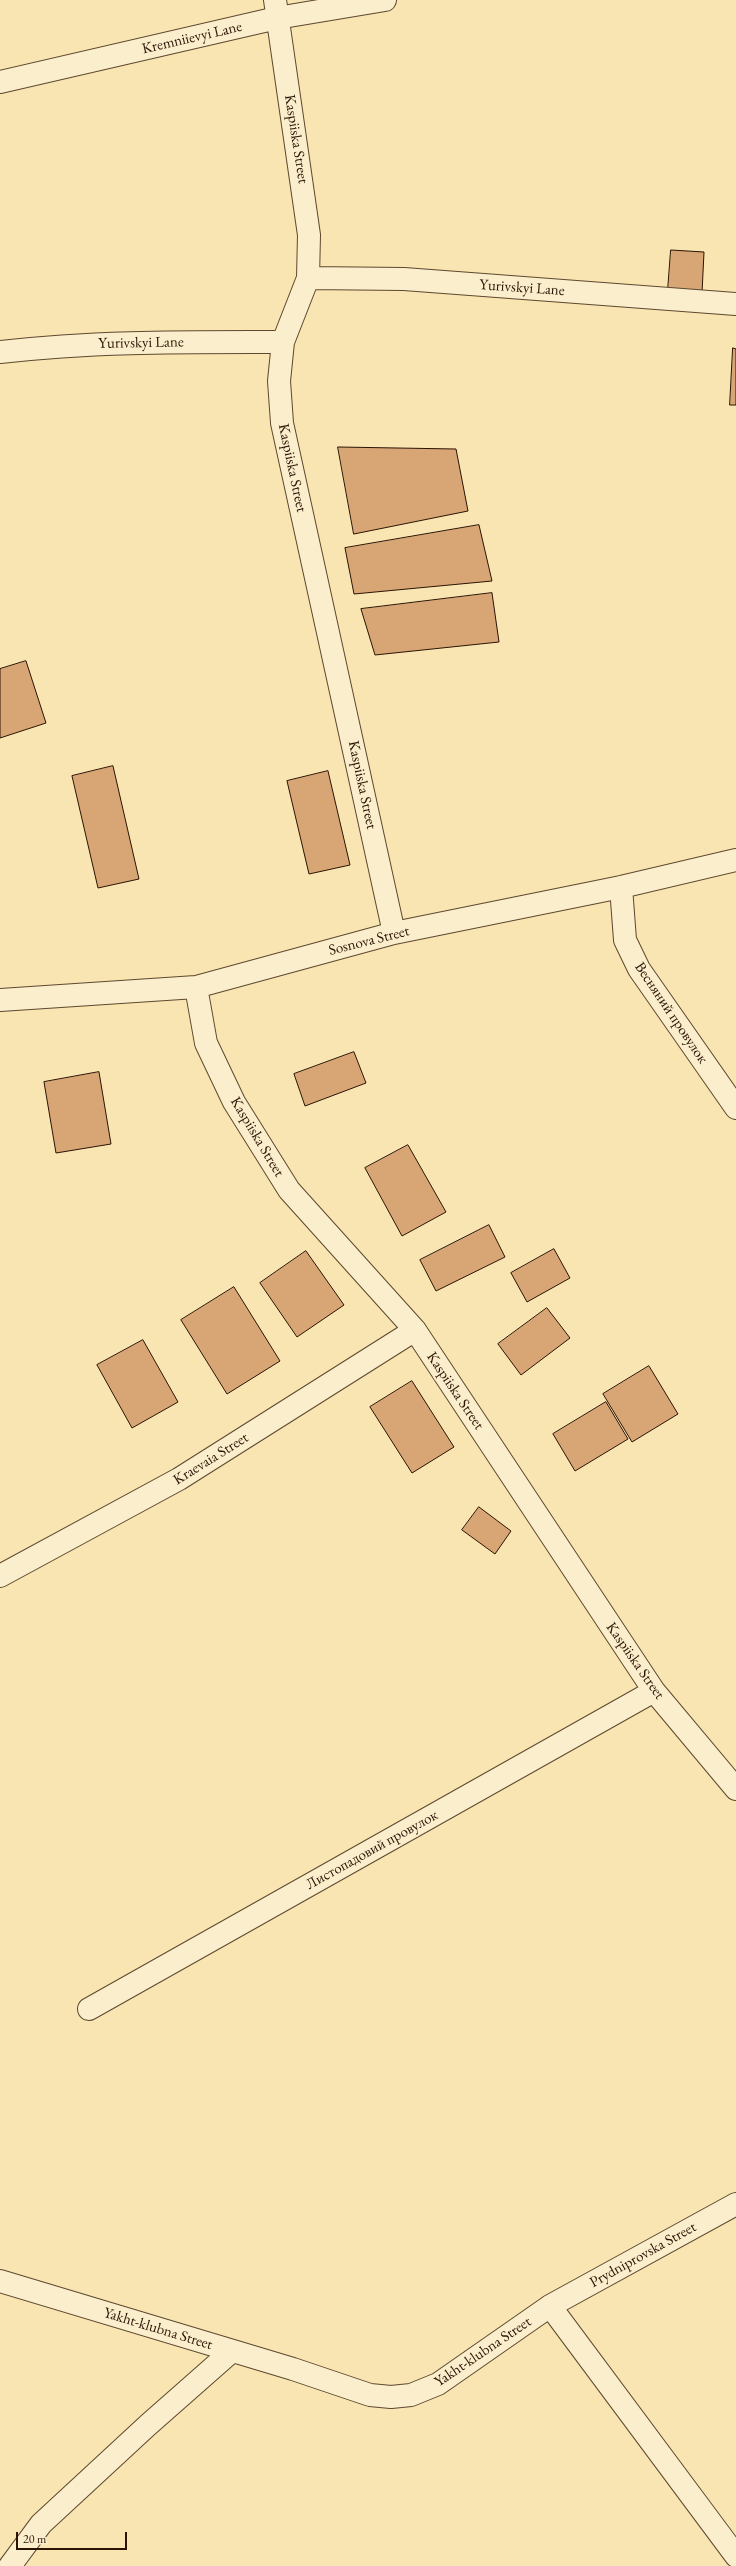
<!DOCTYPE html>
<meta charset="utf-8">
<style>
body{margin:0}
#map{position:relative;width:736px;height:2566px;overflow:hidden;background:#f8e5b1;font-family:"EB Garamond",serif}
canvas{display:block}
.scale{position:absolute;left:16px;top:2532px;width:111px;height:18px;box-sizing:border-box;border:2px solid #2b1304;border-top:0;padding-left:5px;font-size:12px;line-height:14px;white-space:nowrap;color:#2b1304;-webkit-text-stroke:3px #faeecc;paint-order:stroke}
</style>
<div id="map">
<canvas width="736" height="2566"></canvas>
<div class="scale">20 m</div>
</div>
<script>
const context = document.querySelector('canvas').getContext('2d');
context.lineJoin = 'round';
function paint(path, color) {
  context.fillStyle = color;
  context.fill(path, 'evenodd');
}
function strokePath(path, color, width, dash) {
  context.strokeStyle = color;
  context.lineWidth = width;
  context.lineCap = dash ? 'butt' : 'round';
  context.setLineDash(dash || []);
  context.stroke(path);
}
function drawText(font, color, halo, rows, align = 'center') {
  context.font = font + ' "EB Garamond",serif';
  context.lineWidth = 4;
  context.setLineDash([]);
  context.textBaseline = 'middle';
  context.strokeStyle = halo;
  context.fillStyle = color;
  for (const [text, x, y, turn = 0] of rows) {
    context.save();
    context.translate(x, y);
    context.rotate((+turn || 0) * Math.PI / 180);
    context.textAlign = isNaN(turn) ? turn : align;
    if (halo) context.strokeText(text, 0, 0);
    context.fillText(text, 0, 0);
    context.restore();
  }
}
const building = new Path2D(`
 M 671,250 L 704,252 L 702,293 L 668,290 Z
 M 733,348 L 736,349 L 736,405 L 730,405 Z
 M 338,447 L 456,449 L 468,511 L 354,534 Z
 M 479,525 L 492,581 L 354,594 L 345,548 Z
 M 492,593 L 499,642 L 375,655 L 361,609 Z
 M 26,661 L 46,723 L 0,738 L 0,669 Z
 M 113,766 L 139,879 L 98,888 L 72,776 Z
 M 328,771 L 350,865 L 309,874 L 287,781 Z
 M 354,1052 L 366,1083 L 305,1106 L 294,1074 Z
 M 99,1072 L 111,1144 L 56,1153 L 44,1082 Z
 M 408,1145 L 446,1212 L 402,1236 L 365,1168 Z
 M 489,1225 L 505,1257 L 436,1291 L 420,1260 Z
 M 554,1249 L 570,1278 L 527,1302 L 511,1273 Z
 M 306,1251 L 344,1305 L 297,1337 L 260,1283 Z
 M 234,1287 L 280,1361 L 227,1394 L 181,1320 Z
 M 547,1308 L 570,1338 L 521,1375 L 498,1344 Z
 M 143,1340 L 178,1402 L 132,1428 L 97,1365 Z
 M 649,1366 L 678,1414 L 632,1442 L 603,1394 Z
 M 412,1381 L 454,1447 L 412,1473 L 370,1407 Z
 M 606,1402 L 628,1439 L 575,1471 L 553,1434 Z
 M 479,1507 L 511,1531 L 495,1554 L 462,1530 Z`);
const minor = new Path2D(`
 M 275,0 L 309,235 L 308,278 L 283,342 L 279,381 L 282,423 L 394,933
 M 0,82 L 277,18 L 385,0
 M 308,278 L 404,279 L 736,304
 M 0,352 C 94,341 188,342 283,342
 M 621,887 L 625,940 L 639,969 L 736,1108
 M 196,987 L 206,1043 L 234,1102 L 289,1190 L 415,1330 L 654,1691 L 736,1789
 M 0,1000 L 196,987 L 394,933 L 621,887 L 736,860
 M 0,1576 L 179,1479 L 415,1330
 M 89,2009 L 654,1691
 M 0,2281 L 293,2369 L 370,2395 L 391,2397 L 411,2395 L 438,2384 L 550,2306 L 736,2556
 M 550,2306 L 736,2204
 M 10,2566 L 41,2524 L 148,2425 L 232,2351`);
const streetNames = [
 ["Kremniievyi Lane",192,38,-13],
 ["Kaspiiska Street",296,139,81],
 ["Yurivskyi Lane",522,288,4],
 ["Yurivskyi Lane",141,343,-1],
 ["Kaspiiska Street",292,468,78],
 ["Kaspiiska Street",362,785,78],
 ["Sosnova Street",369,941,-14],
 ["Весняний провулок",671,1013,56],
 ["Kaspiiska Street",257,1137,59],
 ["Kaspiiska Street",455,1391,56],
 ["Kraevaia Street",211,1459,-32],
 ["Kaspiiska Street",635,1661,55],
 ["Листопадовий провулок",372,1850,-29],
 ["Prydniprovska Street",643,2255,-29],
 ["Yakht-klubna Street",158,2329,17],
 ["Yakht-klubna Street",483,2352,-34]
];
paint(building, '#d8a575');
strokePath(building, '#2b1304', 1);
strokePath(minor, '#5e482f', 24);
strokePath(minor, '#faeecc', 22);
drawText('15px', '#2b1304', '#faeecc', streetNames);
</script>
